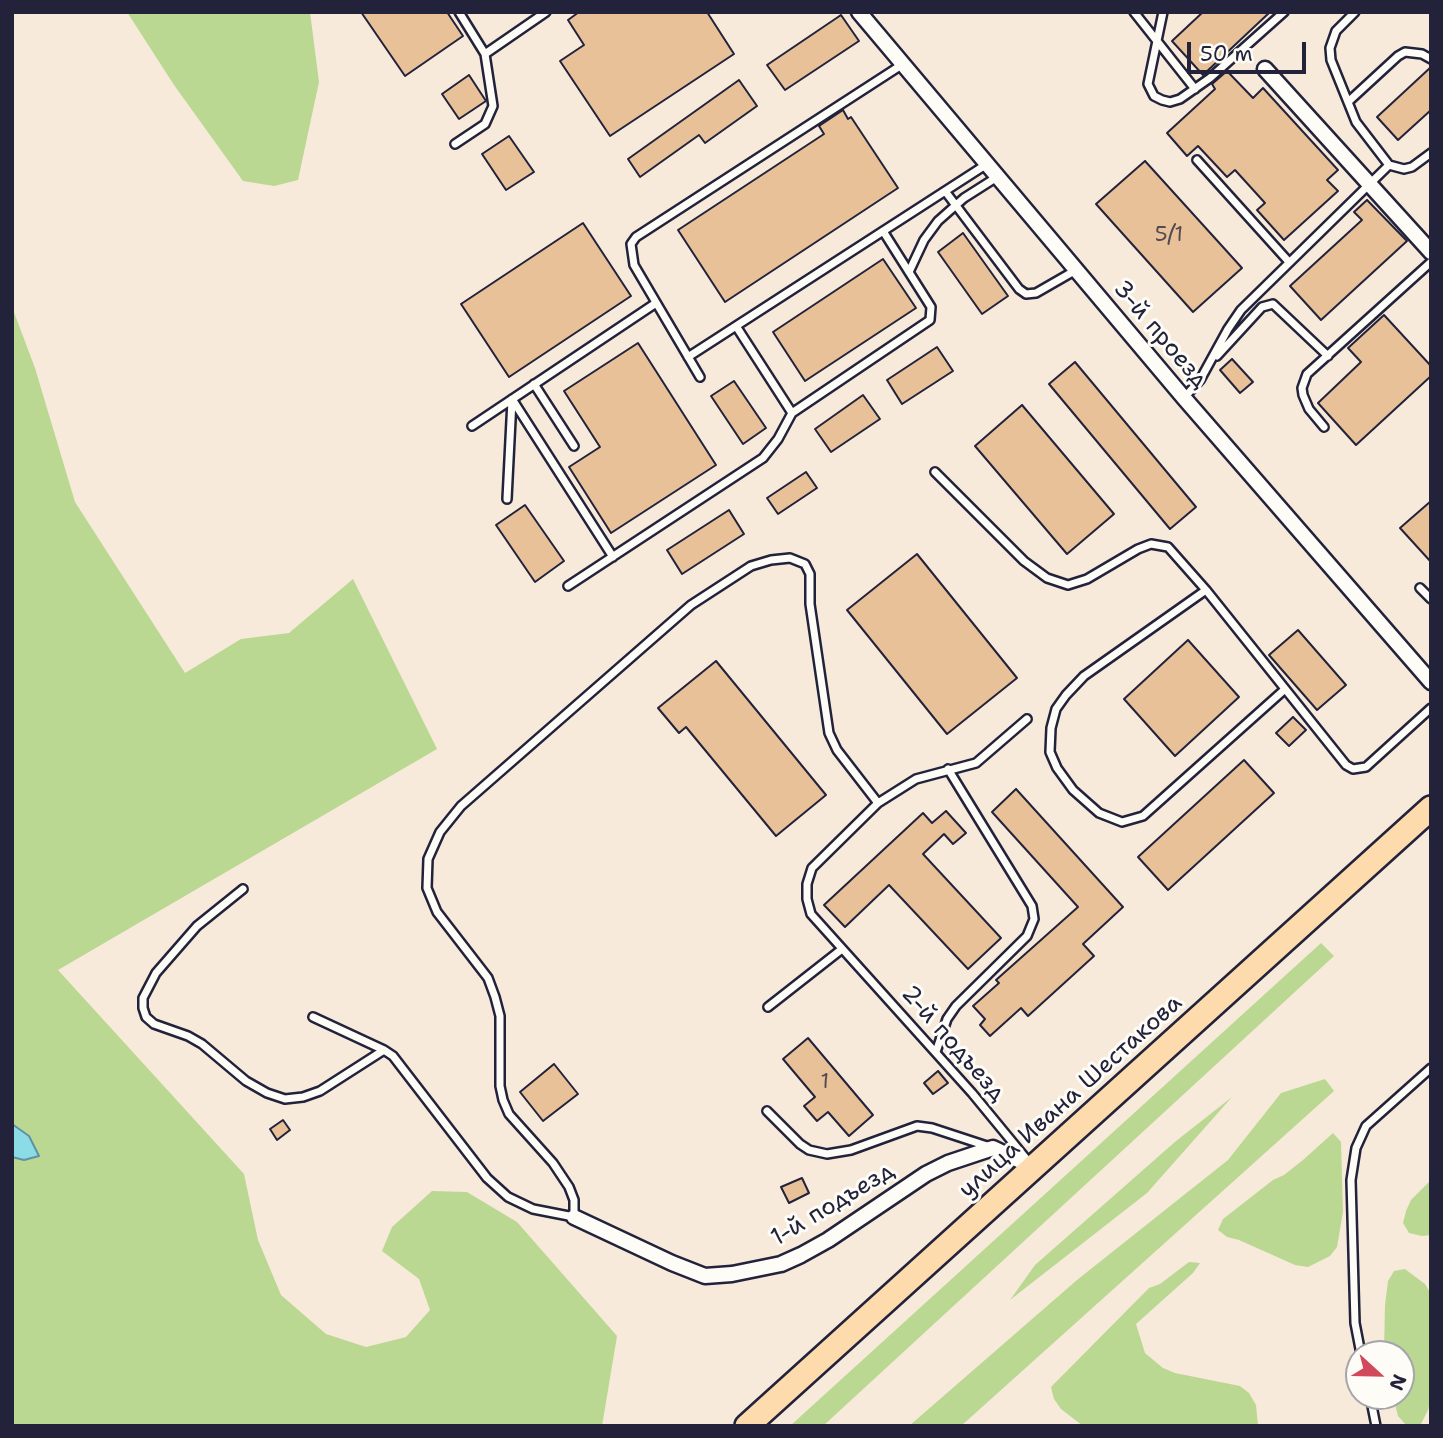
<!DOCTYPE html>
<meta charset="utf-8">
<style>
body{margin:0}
#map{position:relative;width:1443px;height:1438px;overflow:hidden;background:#f7eada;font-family:"Shantell Sans",sans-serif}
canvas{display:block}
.frame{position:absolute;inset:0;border:14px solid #22223b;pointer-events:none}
.north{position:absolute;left:1345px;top:1340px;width:70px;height:70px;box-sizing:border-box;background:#fdfcf7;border:2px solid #a5a5ac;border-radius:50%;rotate:112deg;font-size:19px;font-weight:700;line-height:28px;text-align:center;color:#22223b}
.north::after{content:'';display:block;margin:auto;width:24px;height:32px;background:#d1495b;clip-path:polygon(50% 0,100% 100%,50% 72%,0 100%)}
.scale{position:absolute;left:1187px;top:42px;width:119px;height:32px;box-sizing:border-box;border:4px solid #22223b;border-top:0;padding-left:9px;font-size:21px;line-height:24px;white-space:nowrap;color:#22223b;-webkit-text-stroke:5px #fdfcf7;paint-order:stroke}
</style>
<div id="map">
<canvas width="1443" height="1438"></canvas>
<div class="frame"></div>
<div class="north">N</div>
<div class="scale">50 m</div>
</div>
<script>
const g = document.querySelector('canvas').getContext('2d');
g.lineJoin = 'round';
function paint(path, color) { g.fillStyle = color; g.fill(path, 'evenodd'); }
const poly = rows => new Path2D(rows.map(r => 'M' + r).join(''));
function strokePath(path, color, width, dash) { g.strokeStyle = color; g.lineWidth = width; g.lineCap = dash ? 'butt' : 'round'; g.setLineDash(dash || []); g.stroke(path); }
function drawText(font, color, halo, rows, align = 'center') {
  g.font = font + ' "Shantell Sans",sans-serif'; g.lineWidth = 6; g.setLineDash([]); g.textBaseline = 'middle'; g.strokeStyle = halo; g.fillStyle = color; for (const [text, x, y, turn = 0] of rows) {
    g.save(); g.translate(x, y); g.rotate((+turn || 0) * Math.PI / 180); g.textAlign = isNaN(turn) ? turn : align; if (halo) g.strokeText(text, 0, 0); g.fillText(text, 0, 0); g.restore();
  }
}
paint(poly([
 [127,12,310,12,319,82,298,180,274,186,243,181,174,85],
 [12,307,35,368,75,502,185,673,241,639,289,633,353,579,437,749,58,970,244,1174,258,1240,281,1295,326,1334,366,1347,406,1337,430,1310,419,1279,382,1251,392,1227,432,1191,467,1192,517,1222,617,1336,602,1426,12,1426,12,1157,24,1160,29,1136,12,1124],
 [1321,943,1334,956,823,1426,790,1426],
 [1325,1079,1334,1091,961,1426,909,1426,1077,1280,1228,1160,1281,1093],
 [1232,1097,1147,1193,1010,1300,1035,1265,1176,1141],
 [1333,1133,1341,1142,1343,1212,1337,1247,1330,1256,1308,1267,1295,1265,1239,1240,1227,1237,1218,1230,1223,1219,1273,1180,1284,1175,1303,1160],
 [1431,1180,1431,1235,1422,1236,1409,1233,1403,1223,1406,1211,1411,1200],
 [1189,1262,1200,1263,1193,1273,1136,1324,1145,1353,1163,1368,1175,1373,1240,1386,1249,1393,1256,1405,1258,1426,1083,1426,1061,1409,1054,1399,1051,1387,1149,1288,1160,1284],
 [1405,1269,1425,1284,1431,1294,1431,1398,1428,1410,1420,1426,1406,1425,1398,1416,1393,1396,1401,1396,1401,1354,1384,1354,1385,1305,1388,1281,1394,1271]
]), '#bad891');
const water = poly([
 [12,1124,29,1136,39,1156,24,1160,12,1157,12,1124]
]);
paint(water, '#8bdce6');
strokePath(water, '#6192a2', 2);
const building = poly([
 [361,12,447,12,463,36,405,76,361,12],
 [579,12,707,12,734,54,610,136,560,61,584,45,568,20,579,12],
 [1203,12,1270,12,1203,75,1172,41,1203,12],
 [841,15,859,41,785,90,767,65,841,15],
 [1431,67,1431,110,1398,140,1377,117,1431,67],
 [1227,71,1253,98,1263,88,1338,170,1327,180,1338,191,1284,240,1257,210,1265,203,1235,170,1227,177,1198,146,1187,156,1167,133,1215,89,1212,84,1227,71],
 [469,75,486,101,459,119,442,94,469,75],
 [739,80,757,106,705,143,699,135,640,177,628,159,739,80],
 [843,110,848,119,851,117,898,188,725,302,678,230,824,134,819,126,843,110],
 [509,136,534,172,506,190,482,154,509,136],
 [1145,161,1242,268,1193,312,1096,204,1145,161],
 [1367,200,1407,241,1321,320,1290,286,1362,220,1354,212,1367,200],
 [583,223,631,296,509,377,461,304,583,223],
 [963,233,1008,296,982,314,938,252,963,233],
 [883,259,916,308,805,381,773,332,883,259],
 [1384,315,1431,366,1431,376,1356,445,1318,403,1361,362,1348,348,1384,315],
 [638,343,716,465,611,533,569,467,600,447,564,391,638,343],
 [937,347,953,371,902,404,887,380,937,347],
 [1232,359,1253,382,1240,393,1220,370,1232,359],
 [1075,362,1196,507,1170,529,1049,384,1075,362],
 [734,381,766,428,743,444,711,396,734,381],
 [863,395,880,419,831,452,815,429,863,395],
 [1022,405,1114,514,1067,554,975,446,1022,405],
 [806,472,817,488,778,514,767,498,806,472],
 [1431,501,1431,562,1400,528,1431,501],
 [525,505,564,561,535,582,496,525,525,505],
 [729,510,744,534,682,574,667,550,729,510],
 [917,554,1017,678,947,734,847,610,917,554],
 [1298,630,1346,685,1317,710,1269,655,1298,630],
 [1188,640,1239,697,1175,756,1124,699,1188,640],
 [716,661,826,795,776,836,686,727,679,733,658,708,716,661],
 [1293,717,1306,730,1289,746,1276,733,1293,717],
 [1244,760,1274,793,1168,890,1138,857,1244,760],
 [1016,789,1123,907,1083,944,1094,956,1028,1016,1021,1008,990,1036,980,1025,985,1019,973,1006,999,983,996,980,1078,907,992,812,1016,789],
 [946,811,966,833,953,844,944,834,923,854,1001,938,968,969,889,885,845,927,824,905,923,813,932,823,946,811],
 [808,1038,873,1115,849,1136,828,1112,817,1121,804,1106,815,1097,783,1059,808,1038],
 [554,1064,578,1094,543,1121,520,1092,554,1064],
 [938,1071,948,1083,933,1094,924,1083,938,1071],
 [283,1120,290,1130,277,1140,270,1129,283,1120],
 [802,1178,809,1193,789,1203,781,1187,802,1178]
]);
paint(building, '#e8c198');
strokePath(building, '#22223b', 2);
const lane = poly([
 [1134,12,1195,89],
 [1163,12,1148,84,1154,96,1162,100,1170,102,1180,99,1210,78,1284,12],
 [1355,12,1336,31,1330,48,1331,60,1356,122,1389,165,1404,169,1412,167,1431,153],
 [485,54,546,12],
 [1348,102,1398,56,1405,52,1422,54,1431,59],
 [455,144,485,124,493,106,485,54,459,12],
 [1197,160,1289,262],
 [945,191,1019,289,1026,294,1036,293,1076,270],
 [909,272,924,240,938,221,964,198,997,177],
 [736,326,792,413],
 [1217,356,1262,307,1273,304,1328,356],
 [688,357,987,164],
 [700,377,634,265,631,244,636,237,903,64],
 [534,384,574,446],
 [1184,398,1200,380,1228,329,1241,310,1389,165],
 [512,399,613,557],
 [472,426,656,303],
 [1324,427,1309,409,1303,395,1302,388,1307,374,1431,262],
 [935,472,1024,561,1047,578,1068,585,1087,579,1138,549,1151,544,1168,547,1206,590,1346,765,1353,769,1366,767,1431,708],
 [507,499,512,400],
 [568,586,763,458,778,439,792,413,930,320,931,307,883,231],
 [1420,588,1431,599],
 [1206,590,1084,676,1066,695,1056,709,1051,728,1050,752,1057,768,1073,790,1099,813,1122,822,1143,816,1284,690],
 [1027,719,976,763,916,779,878,803,812,868,807,884,807,899,811,914,972,1093,1028,1161],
 [243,889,197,926,156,973,143,998,143,1008,146,1017,154,1024,188,1036,202,1044,246,1081,267,1093,285,1099,303,1097,320,1091,384,1050],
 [768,1007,842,949],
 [313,1017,384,1050,393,1056,487,1178,508,1197,533,1209,574,1217,574,1200,569,1187,553,1163,509,1114,503,1100,500,1086,500,1016,495,997,488,978,437,912,427,888,428,859,440,832,461,806,691,605,751,566,771,560,790,558,805,564,810,574,810,604,829,733,837,750,878,803],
 [936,1052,947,1019,956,1006,1027,936,1034,919,1032,906,948,769],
 [767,1111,800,1144,809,1150,827,1154,851,1150,917,1126,932,1128,990,1147],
 [1361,1354,1355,1323,1351,1180,1356,1148,1366,1126,1431,1068],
 [1370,1396,1376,1426]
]);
const street = poly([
 [859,12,1184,398,1431,682],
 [1265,69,1431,252],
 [574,1217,672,1263,705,1276,732,1274,781,1264,801,1255,828,1240,926,1174,948,1163,993,1148,1033,1167]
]);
const primary = poly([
 [747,1426,1431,808]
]);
strokePath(lane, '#22223b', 12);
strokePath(street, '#22223b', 19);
strokePath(primary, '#22223b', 28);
strokePath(lane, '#fdfcf7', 7);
strokePath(street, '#fdfcf7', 14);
strokePath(primary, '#fedbac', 23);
drawText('21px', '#544a52', null, [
 ["5/1",1169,236],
 ["1",825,1083]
]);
drawText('24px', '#22223b', '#fdfcf7', [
 ["3-й проезд",1160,335,50],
 ["2-й подъезд",953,1044,49],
 ["улица Ивана Шестакова",1071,1097,-42],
 ["1-й подъезд",833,1205,-31]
]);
</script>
